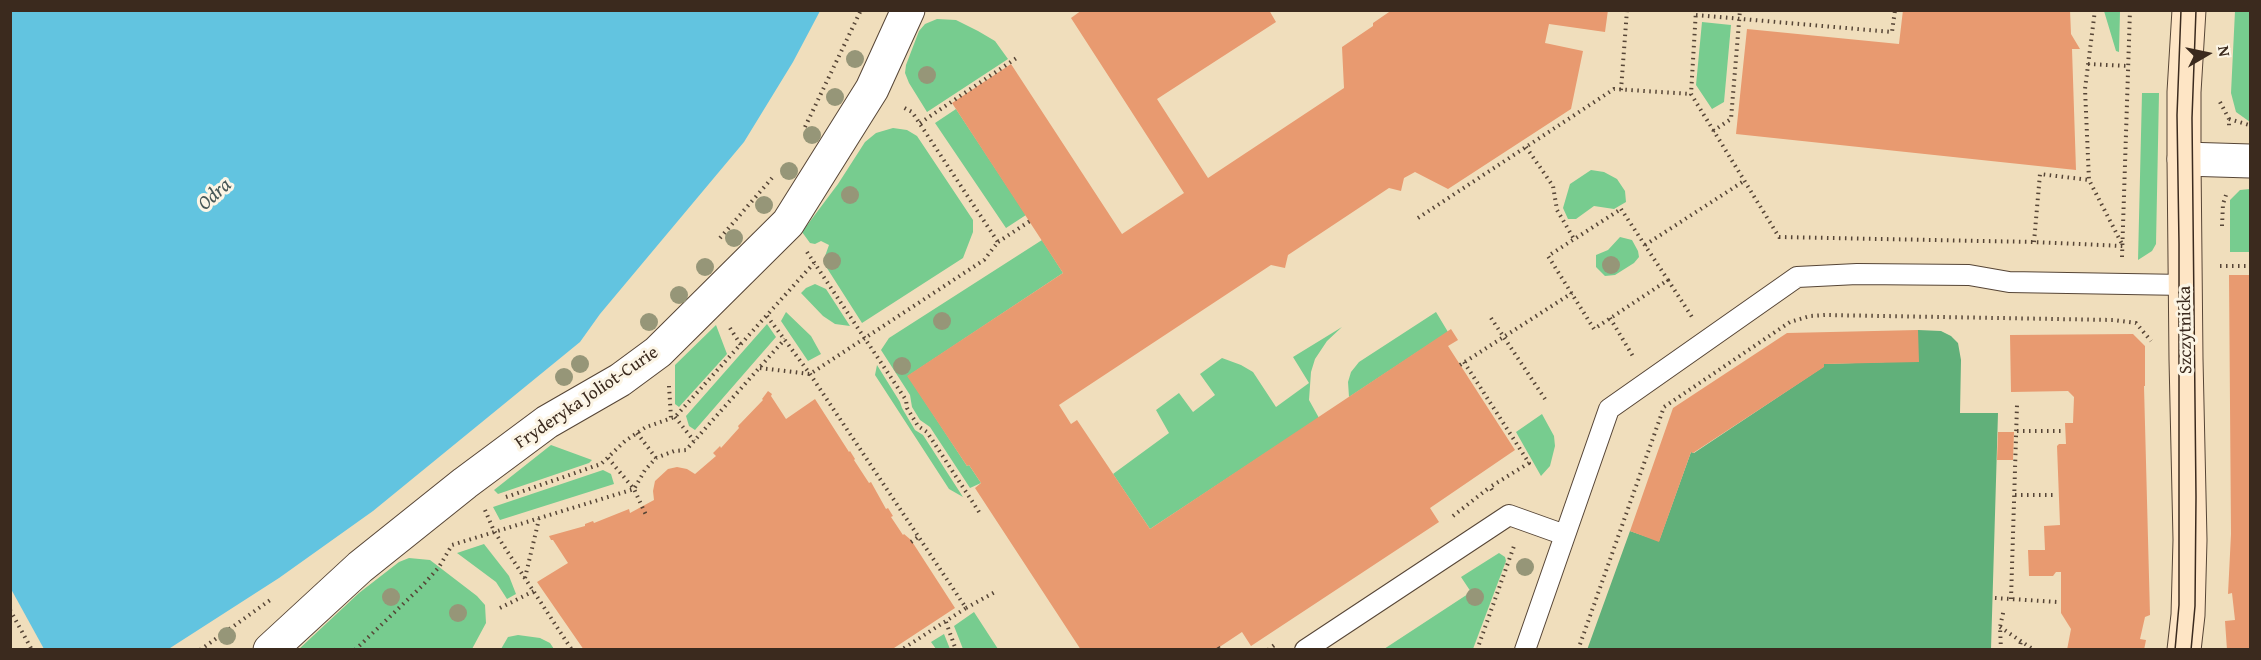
<!DOCTYPE html>
<style>
body{margin:0}
#map{position:relative;width:2261px;height:660px;overflow:hidden;background:#f0debc;font-family:"Gentium Book Plus",serif}
canvas{display:block}
.frame{position:absolute;inset:0;border:12px solid #3b2a1e;pointer-events:none}
.north{position:absolute;left:2177px;top:24px;width:60px;height:60px;-webkit-text-stroke:4px #fcf5e5;paint-order:stroke;rotate:81deg;font-size:16px;font-weight:700;line-height:24px;text-align:center;color:#3b2a1e}
.north::after{content:'';display:block;margin:auto;width:21px;height:27px;background:#3b2a1e;clip-path:polygon(50% 0,100% 100%,50% 72%,0 100%)}
</style>
<div id="map">
<canvas width="2261" height="660"></canvas>
<div class="frame"></div>
<div class="north">N</div>
</div>
<script>
const g = document.querySelector('canvas').getContext('2d');
g.lineJoin = 'round';
function paint(path, color) { g.fillStyle = color; g.fill(path, 'evenodd'); }
const poly = rows => new Path2D(rows.map(r => 'M' + r).join(''));
function strokePath(path, color, width, dash) { g.strokeStyle = color; g.lineWidth = width; g.lineCap = dash ? 'butt' : 'round'; g.setLineDash(dash || []); g.stroke(path); }
function drawText(font, color, halo, rows, align = 'center') {
  g.font = font + ' "Gentium Book Plus",serif'; g.lineWidth = 6; g.setLineDash([]); g.textBaseline = 'middle'; g.strokeStyle = halo; g.fillStyle = color; for (const [text, x, y, turn = 0] of rows) {
    g.save(); g.translate(x, y); g.rotate((+turn || 0) * Math.PI / 180); g.textAlign = isNaN(turn) ? turn : align; if (halo) g.strokeText(text, 0, 0); g.fillText(text, 0, 0); g.restore();
  }
}
paint(poly([
 [2104,11,2120,11,2119,52,2116,51],
 [2235,11,2250,11,2250,122,2236,112,2231,93],
 [937,19,956,20,978,31,995,41,1008,59,927,112,909,83,905,73,906,65,919,31,925,24],
 [1702,22,1731,25,1724,102,1712,109,1696,85],
 [2142,93,2159,93,2156,244,2152,251,2138,260],
 [956,109,1026,215,1006,228,935,123],
 [893,128,907,130,917,136,973,220,973,232,963,258,862,323,825,265,824,259,829,245,821,241,815,244,810,243,802,232,838,184,865,142,876,133],
 [1591,170,1604,172,1617,179,1625,191,1626,202,1614,209,1594,206,1576,219,1568,219,1563,208,1570,184],
 [2250,189,2250,252,2230,252,2230,200,2240,190],
 [1620,237,1632,240,1638,251,1639,257,1634,263,1615,275,1605,276,1596,267,1596,255,1608,250],
 [1042,240,1063,273,908,376,967,466,969,465,981,483,970,488,930,427,920,420,912,407,910,395,881,350,889,338],
 [815,284,826,289,850,326,835,324,823,316,801,293,806,288],
 [786,312,811,336,821,354,808,361,781,321],
 [1436,312,1448,332,1349,397,1348,382,1351,372,1359,362],
 [767,324,776,337,695,430,689,426,686,416],
 [716,325,727,354,679,407,675,404,675,365],
 [1342,327,1327,341,1315,359,1311,372,1309,400,1319,418,1150,529,1113,474,1169,433,1156,410,1179,393,1193,412,1215,395,1200,374,1222,358,1241,365,1253,372,1276,407,1309,383,1293,357],
 [877,365,900,402,902,408,915,430,923,435,963,497,949,489,875,375],
 [1542,414,1554,436,1555,446,1550,466,1541,476,1516,432],
 [551,445,592,460,589,463,498,494,494,490],
 [603,470,611,474,614,484,500,520,493,507],
 [484,544,509,576,516,594,507,599,496,582,457,553],
 [1499,553,1505,557,1506,561,1473,649,1384,649,1471,592,1461,577],
 [409,558,430,560,477,596,485,605,486,623,472,649,299,649,359,593,399,562],
 [974,612,998,649,963,649,954,626],
 [944,634,950,649,936,649,931,642],
 [518,635,540,638,550,643,554,649,501,649,508,637]
]), '#77cc8f');
paint(poly([
 [1918,330,1941,331,1951,336,1958,343,1961,360,1960,413,1998,413,1991,649,1587,650,1630,531,1659,541,1691,452,1694,453,1823,367,1824,364,1918,361]
]), '#61b07a');
paint(poly([
 [10,11,820,11,793,62,744,142,600,314,580,342,373,511,279,578,167,650,11,649]
]), '#62c4e0');
paint(poly([
 [10,589,11,589,44,649,11,649]
]), '#f0debc');
paint(poly([
 [1082,10,1269,10,1276,22,1157,99,1208,178,1344,88,1342,47,1373,26,1373,23,1392,10,1608,10,1605,32,1549,24,1545,43,1583,51,1571,109,1448,189,1415,172,1404,178,1401,191,1389,188,1288,255,1285,268,1271,265,1059,405,1071,424,1077,420,1150,529,1451,329,1458,340,1448,346,1515,450,1430,508,1439,522,1251,646,1242,632,1215,650,1081,650,975,488,981,483,969,465,967,466,907,376,1063,273,952,103,1011,64,1122,234,1184,193,1071,18],
 [1903,10,2070,10,2071,34,2080,49,2072,49,2076,170,1736,134,1747,29,1899,44],
 [2229,275,2250,275,2250,650,2227,650,2225,621,2235,620,2232,593,2228,594,2231,534],
 [1918,330,1919,362,1824,364,1824,367,1693,453,1691,452,1659,542,1630,531,1673,408,1787,333],
 [2133,334,2145,346,2145,386,2144,386,2150,615,2145,617,2140,639,2146,640,2144,650,2067,650,2071,629,2061,613,2061,572,2056,572,2053,576,2029,576,2028,550,2045,550,2044,526,2060,525,2057,446,2059,444,2066,444,2065,423,2073,423,2074,397,2068,391,2011,392,2010,335],
 [768,391,772,394,771,396,786,419,815,399,849,452,850,451,855,459,854,460,869,483,871,482,886,509,888,508,893,516,891,517,903,535,904,534,911,540,955,608,891,650,584,650,537,582,568,563,553,540,551,540,549,536,585,526,585,524,593,521,594,523,629,509,630,513,654,500,653,491,655,481,668,469,677,467,687,469,695,474,716,456,713,453,720,446,721,448,739,428,738,426,763,400,762,399],
 [1998,432,2014,432,2013,460,1997,460]
]), '#e89a70');
const lane = poly([
 [1305,650,1509,515,1565,535],
 [1525,650,1609,409,1797,277,1857,274,1969,275,2009,282,2185,285]
]);
const street = poly([
 [2184,159,2250,161],
 [270,650,360,567,465,483,547,422,620,380,658,352,788,223,872,89,908,10]
]);
const secondary = poly([
 [2184,650,2188,615,2190,540,2186,359,2184,159,2184,92,2189,10]
]);
strokePath(lane, '#564536', 22);
strokePath(street, '#564536', 35);
strokePath(secondary, '#564536', 35);
strokePath(poly([
 [1696,10,1691,94,1779,237,2034,242,2123,246,2089,180,2085,89,2095,10],
 [1696,15,1892,32,1895,10],
 [2088,64,2128,66],
 [1621,90,1627,10],
 [2220,102,2229,119,2229,128],
 [2229,119,2249,125],
 [920,123,1018,57],
 [805,127,861,10],
 [1713,131,1731,119,1740,10],
 [1526,147,1553,186,1557,210,1574,239],
 [1621,209,1668,280,1594,329,1548,256,1621,209],
 [1418,218,1614,89,1691,94],
 [2222,226,2223,204,2226,195],
 [720,238,772,178],
 [998,242,1030,221],
 [2034,242,2040,174,2089,180],
 [1645,245,1744,181],
 [807,252,906,400,907,408,918,426,927,432,981,515],
 [2122,257,2130,10],
 [2220,266,2250,266],
 [1668,280,1692,317],
 [767,316,810,374,966,608,901,650],
 [1491,318,1545,399],
 [1610,318,1634,358],
 [730,328,741,345],
 [1464,362,1529,463,1490,487,1494,493],
 [1460,365,1572,293],
 [760,368,810,374,984,260,998,242,912,112,901,106],
 [669,386,671,418],
 [675,417,694,441],
 [2017,431,2063,431],
 [637,433,656,458],
 [608,458,634,489,646,515],
 [2015,495,2055,495],
 [506,497,601,464,625,441,646,427,675,417,814,263],
 [485,510,494,531,572,650],
 [1453,516,1490,487],
 [911,542,918,537],
 [525,578,539,519],
 [1995,598,2058,602],
 [2011,599,2017,405],
 [500,608,534,591],
 [966,608,995,592],
 [10,610,32,650],
 [946,622,956,650],
 [2000,627,2034,650],
 [1218,647,1220,650],
 [200,650,273,598],
 [355,650,423,585,439,567,452,545,634,489,645,470,656,458,674,451,686,450,785,339],
 [1268,650,1277,643],
 [1477,650,1514,546],
 [1578,650,1664,407,1790,322,1810,316,1825,315,2113,320,2136,323,2151,341],
 [2001,650,2000,627,2004,609],
 [2019,650,2021,641]
]), '#564536', 4, [1.5, 4.5]);
strokePath(lane, '#fff', 20);
strokePath(street, '#fff', 33);
strokePath(secondary, '#fee5c5', 33);
strokePath(poly([
 [2175,650,2179,605,2179,244,2177,115,2181,10],
 [2191,650,2195,606,2196,497,2192,118,2196,10]
]), '#3b2a1e', 1.5);
g.fillStyle = '#969678';
for (const [x, y] of [
 [855,59],
 [927,75],
 [835,97],
 [812,135],
 [789,171],
 [850,195],
 [764,205],
 [734,238],
 [832,261],
 [1611,265],
 [705,267],
 [679,295],
 [942,321],
 [649,322],
 [580,364],
 [902,366],
 [564,377],
 [1525,567],
 [391,597],
 [1475,597],
 [458,613],
 [227,636]
]) { g.beginPath(); g.arc(x, y, 9, 0, 2 * Math.PI); g.fill(); }
drawText('18px', '#3b2a1e', '#fcf5e5', [
 ["Szczytnicka",2186,330,-91],
 ["Fryderyka Joliot-Curie",587,398,-34]
]);
drawText('italic 20px', '#475858', '#fcf5e5', [
 ["Odra",215,195,-42]
]);
</script>
